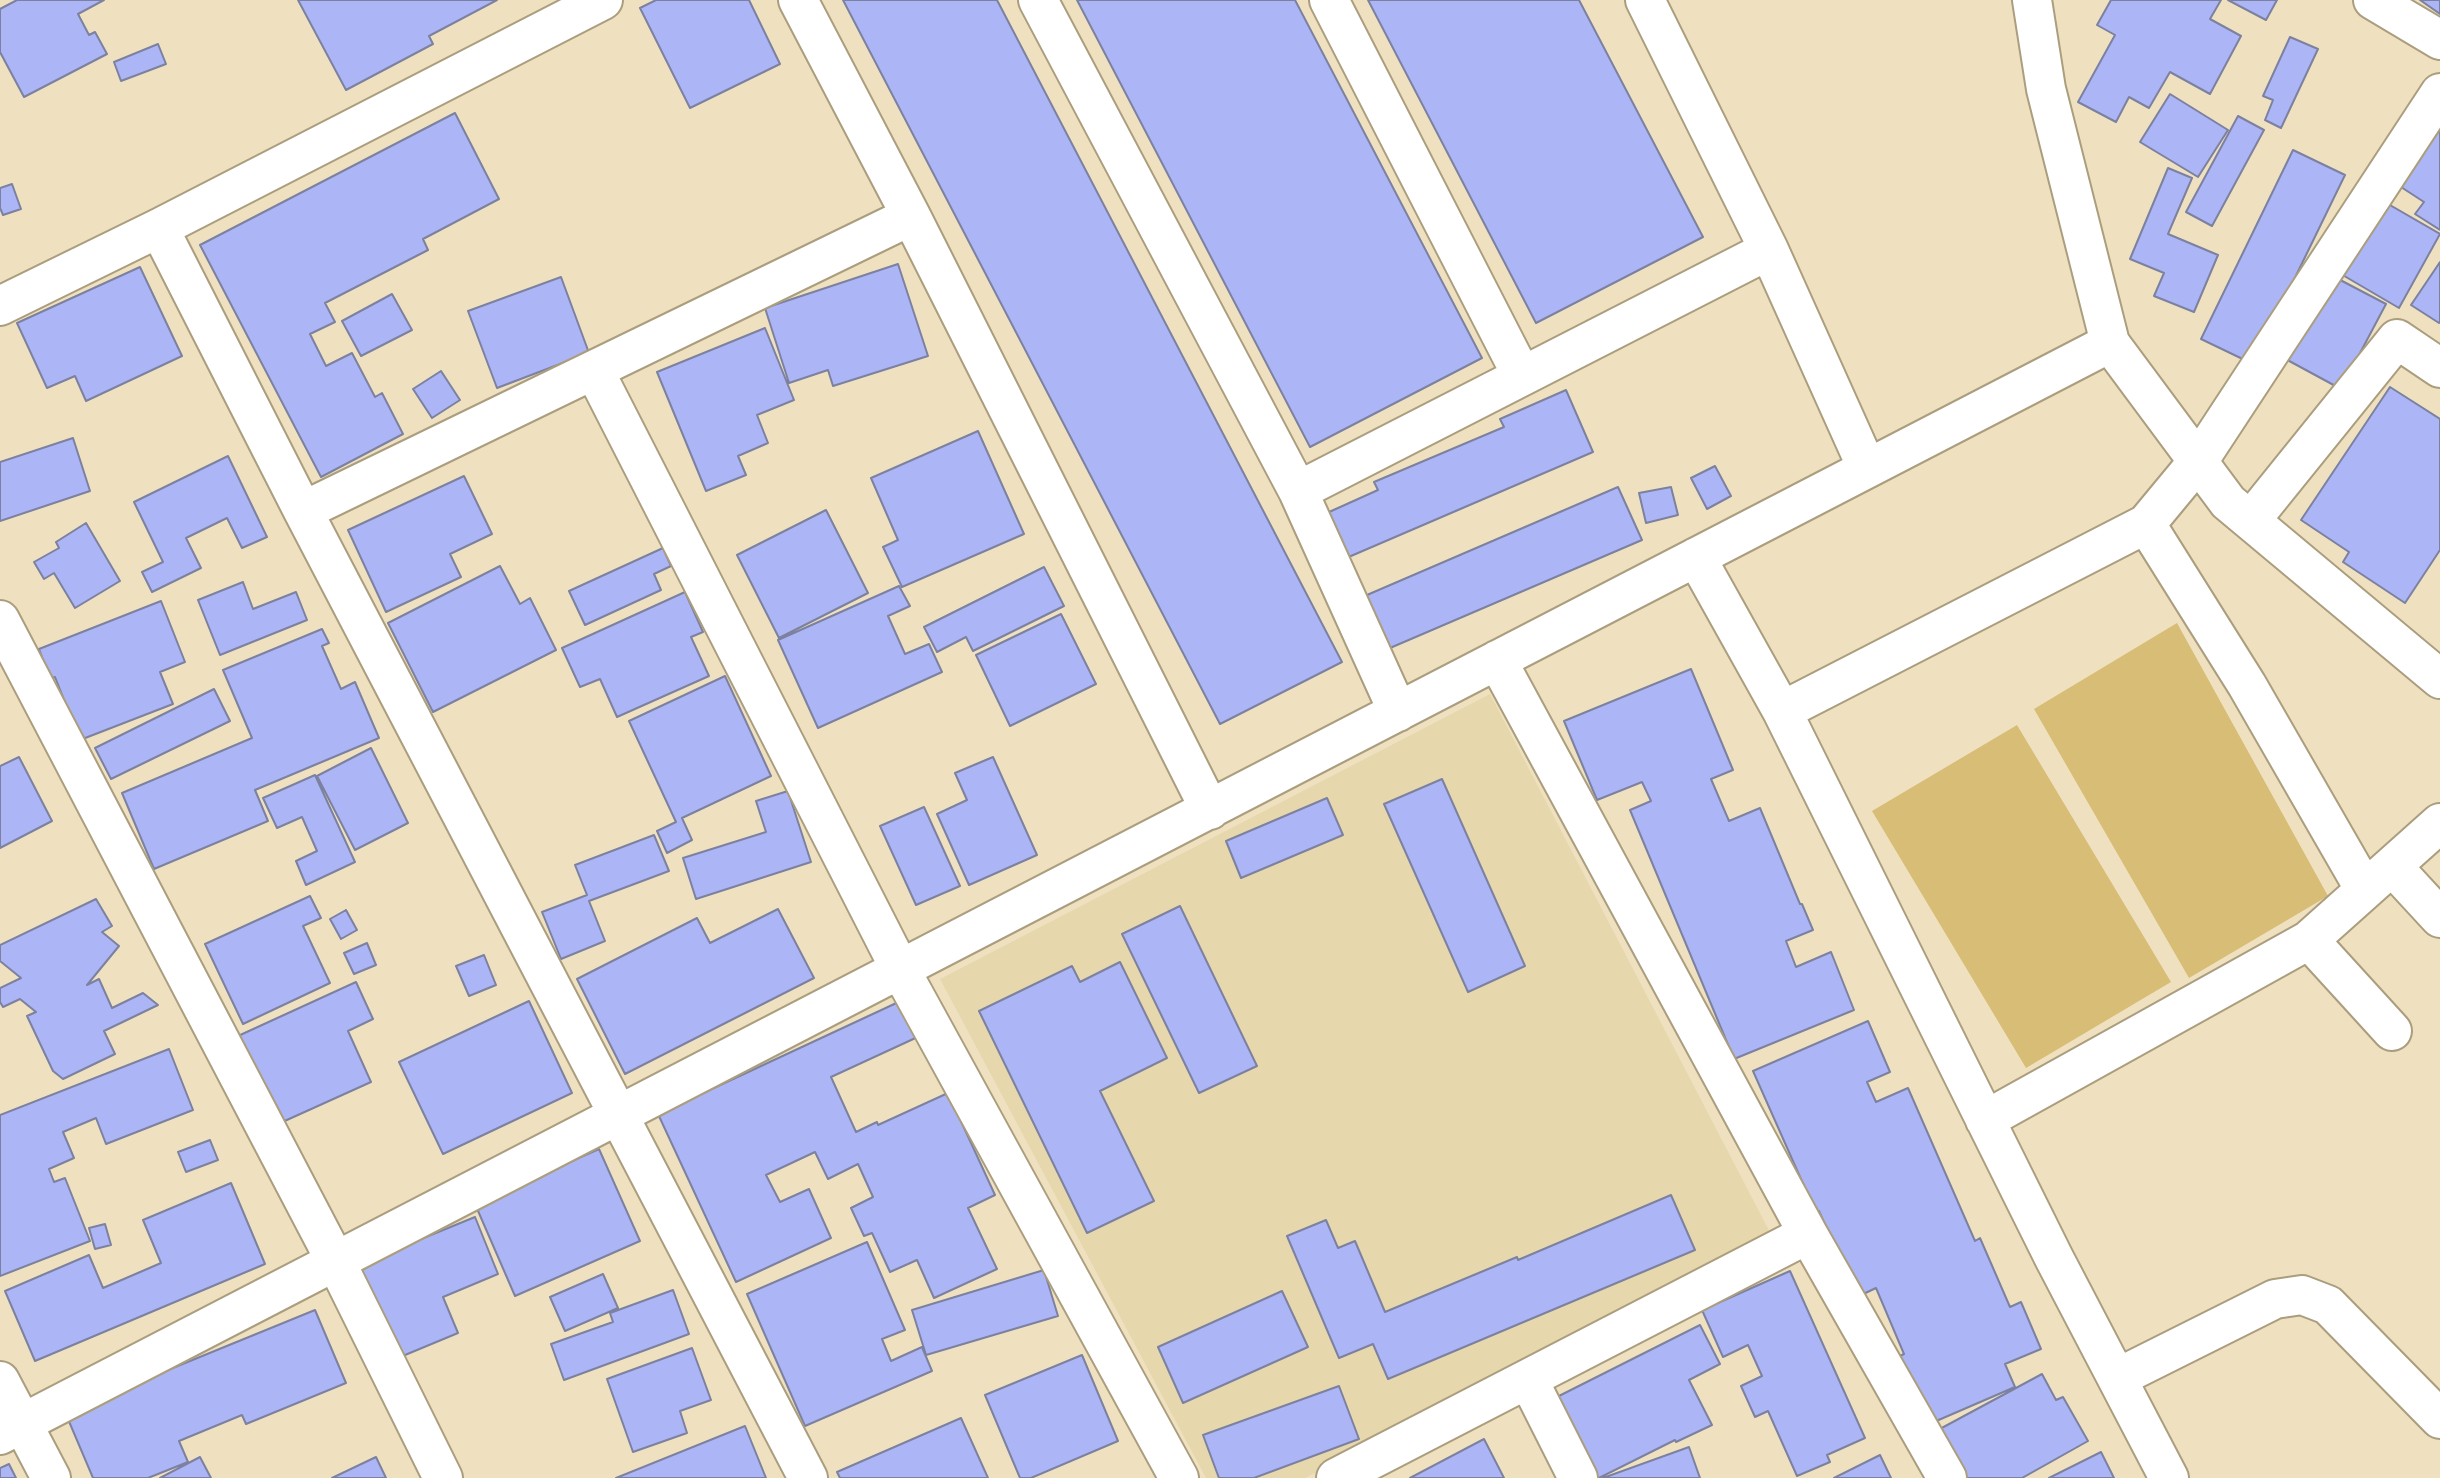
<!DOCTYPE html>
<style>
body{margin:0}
canvas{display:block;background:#efe1bf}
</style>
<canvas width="2440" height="1478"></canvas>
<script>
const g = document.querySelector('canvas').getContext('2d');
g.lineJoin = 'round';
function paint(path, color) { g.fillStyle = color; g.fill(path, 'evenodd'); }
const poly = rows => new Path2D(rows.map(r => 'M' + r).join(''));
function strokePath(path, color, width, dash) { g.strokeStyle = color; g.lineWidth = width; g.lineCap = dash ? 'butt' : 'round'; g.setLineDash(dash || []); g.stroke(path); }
paint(poly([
 [1490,694,1774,1240,1305,1478,1206,1478,940,979]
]), '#e7d7ad');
paint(poly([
 [2177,623,2328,896,2189,978,2034,709],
 [2017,725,2171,982,2026,1068,1872,811]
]), '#d8bd76');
const building = poly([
 [17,0,104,0,78,14,89,35,95,32,107,54,24,97,0,52,0,9,17,0],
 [298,0,497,0,429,36,433,44,346,90,298,0],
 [656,0,749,0,780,64,690,108,640,8,656,0],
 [843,0,997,0,1342,662,1220,724,843,0],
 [1077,0,1295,0,1482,358,1310,447,1077,0],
 [1368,0,1579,0,1703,237,1536,323,1368,0],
 [2111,0,2221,0,2210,19,2241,36,2210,94,2170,72,2149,108,2129,97,2116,122,2078,102,2115,35,2097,25,2111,0],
 [2228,0,2277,0,2266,20,2228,0],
 [2420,0,2440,0,2440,14,2420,0],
 [2290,37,2318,49,2281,128,2265,120,2273,100,2263,96,2290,37],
 [158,44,166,64,121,81,114,62,158,44],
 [2170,94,2228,130,2198,177,2140,142,2170,94],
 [455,113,499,199,423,239,428,250,325,303,335,322,310,334,326,366,352,353,375,397,382,393,403,434,321,477,200,245,455,113],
 [2238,116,2264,130,2212,226,2186,212,2238,116],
 [2440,128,2440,230,2415,214,2424,202,2401,187,2440,128],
 [2293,150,2345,175,2253,364,2201,339,2293,150],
 [2168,168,2192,178,2168,234,2218,255,2194,312,2154,296,2164,273,2130,259,2168,168],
 [12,184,21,209,3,215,0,208,0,188,12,184],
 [2376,197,2440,234,2399,308,2334,270,2376,197],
 [2440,262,2440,321,2439,323,2411,305,2440,262],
 [898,264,928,356,833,386,828,370,789,383,765,308,898,264],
 [140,267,182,356,86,401,75,376,47,388,17,323,140,267],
 [2325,272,2386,304,2341,389,2280,356,2325,272],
 [561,277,589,353,497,388,468,311,561,277],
 [392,294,412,330,361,356,342,321,392,294],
 [765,328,794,400,757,415,768,443,738,456,746,475,706,491,657,372,765,328],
 [441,371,460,400,432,418,413,389,441,371],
 [2390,387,2440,419,2440,550,2405,603,2343,562,2349,552,2301,520,2390,387],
 [1566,390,1593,452,1337,562,1318,517,1378,490,1374,482,1504,427,1500,419,1566,390],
 [978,431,1024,534,902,587,883,547,898,540,871,478,978,431],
 [73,438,90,491,0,521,0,462,73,438],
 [228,456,267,537,242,548,227,518,186,538,201,568,152,592,142,572,163,562,134,502,228,456],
 [1715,466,1731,496,1707,509,1691,478,1715,466],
 [464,476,492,534,450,554,461,577,386,612,348,530,464,476],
 [1618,487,1642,540,1383,651,1360,598,1618,487],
 [1671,487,1678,515,1646,523,1639,493,1671,487],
 [826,510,868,593,779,638,737,555,826,510],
 [86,523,120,581,75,608,54,573,44,579,34,562,59,548,56,542,86,523],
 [663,548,671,566,654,574,661,590,585,625,569,591,663,548],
 [500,566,520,604,530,598,556,650,433,712,388,623,500,566],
 [1044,567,1064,606,973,651,966,637,937,652,924,627,1044,567],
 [243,582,253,609,296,592,307,620,220,655,198,600,243,582],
 [899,586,910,606,888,616,905,654,929,644,942,672,818,728,778,640,899,586],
 [685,592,703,632,691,637,709,676,617,717,600,679,580,687,562,648,685,592],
 [161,601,185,662,160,672,173,704,80,740,55,677,50,679,39,649,161,601],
 [1061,614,1096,684,1010,726,976,655,1061,614],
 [322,629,329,643,322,646,341,689,355,682,379,738,255,790,268,821,154,869,122,793,252,738,223,670,322,629],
 [1691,669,1733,770,1711,779,1729,821,1760,808,1800,904,1802,904,1813,930,1786,941,1796,967,1831,952,1854,1010,1734,1059,1630,810,1651,801,1642,782,1597,800,1564,721,1691,669],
 [725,676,771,776,682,818,692,840,667,853,657,831,676,822,629,721,725,676],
 [214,689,230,721,111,779,95,748,214,689],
 [371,748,408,823,355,850,317,776,371,748],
 [19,757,52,821,0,848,0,766,19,757],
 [993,757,1037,855,969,885,937,814,967,800,955,773,993,757],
 [315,775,355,862,306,885,296,861,317,851,302,817,277,828,263,798,315,775],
 [1442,779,1525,966,1468,992,1384,804,1442,779],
 [788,791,811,862,696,899,683,858,766,832,756,801,788,791],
 [1327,798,1343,835,1241,878,1226,841,1327,798],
 [924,807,960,886,916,905,880,826,924,807],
 [654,835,669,871,589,901,605,941,561,959,542,912,587,895,575,865,654,835],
 [310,896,321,918,303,926,330,983,243,1024,205,944,310,896],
 [96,899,112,926,102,932,119,946,87,985,99,979,112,1008,143,993,158,1005,104,1031,115,1054,63,1079,53,1071,27,1016,36,1012,20,999,3,1007,0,1002,0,988,21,978,0,961,0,945,96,899],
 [1180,906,1257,1066,1199,1093,1122,934,1180,906],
 [778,909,814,978,625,1074,577,979,697,918,710,943,778,909],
 [346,910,357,930,341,939,330,919,346,910],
 [367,943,376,965,354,974,344,953,367,943],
 [484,955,496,985,469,996,456,966,484,955],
 [1120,962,1167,1058,1100,1091,1154,1201,1087,1233,979,1011,1072,966,1080,982,1120,962],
 [356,982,373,1019,348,1031,371,1082,278,1124,238,1036,356,982],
 [905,999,922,1035,831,1077,856,1132,877,1122,878,1125,948,1093,995,1195,968,1208,997,1269,934,1298,917,1260,890,1272,872,1233,864,1236,851,1208,873,1197,858,1164,828,1179,815,1152,766,1175,780,1202,809,1189,831,1238,736,1282,658,1114,905,999],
 [529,1001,572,1093,443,1154,399,1062,529,1001],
 [1868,1021,1890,1072,1867,1082,1876,1102,1908,1088,1975,1241,1980,1238,2010,1307,2021,1302,2041,1349,2005,1364,2015,1387,1927,1425,1898,1357,1904,1354,1876,1288,1857,1297,1819,1211,1816,1213,1753,1071,1868,1021],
 [169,1049,193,1110,106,1144,96,1118,63,1132,74,1158,49,1169,54,1182,65,1178,90,1241,0,1276,0,1115,169,1049],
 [210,1140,218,1160,186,1172,178,1152,210,1140],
 [599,1149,640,1241,515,1296,475,1204,599,1149],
 [231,1183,265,1264,35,1361,5,1291,89,1255,103,1288,161,1263,143,1220,231,1183],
 [1671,1195,1695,1250,1388,1379,1373,1344,1339,1358,1287,1236,1326,1220,1338,1248,1355,1241,1385,1312,1517,1257,1518,1260,1671,1195],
 [475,1217,498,1274,443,1297,458,1333,393,1360,355,1266,475,1217],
 [105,1224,111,1245,95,1249,89,1228,105,1224],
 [867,1242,905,1330,882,1339,891,1361,922,1347,932,1371,805,1426,747,1294,867,1242],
 [1044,1270,1058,1316,926,1355,912,1310,1044,1270],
 [1790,1271,1865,1438,1827,1455,1830,1462,1797,1476,1768,1411,1755,1417,1741,1386,1762,1376,1748,1345,1723,1357,1702,1310,1790,1271],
 [603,1274,618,1308,565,1331,550,1297,603,1274],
 [673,1290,689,1334,564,1380,551,1344,613,1322,610,1313,673,1290],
 [1282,1291,1308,1347,1183,1403,1158,1347,1282,1291],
 [315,1310,346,1383,246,1424,242,1415,179,1441,188,1462,148,1478,93,1478,65,1412,315,1310],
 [1700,1325,1720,1364,1689,1380,1712,1425,1676,1442,1675,1440,1599,1478,1586,1478,1547,1402,1700,1325],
 [692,1348,711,1400,680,1411,687,1433,633,1452,607,1379,692,1348],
 [1082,1355,1118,1441,1031,1478,1020,1478,985,1395,1082,1355],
 [2042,1374,2056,1400,2063,1397,2088,1441,2022,1478,1964,1478,1938,1430,2042,1374],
 [1339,1386,1359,1439,1254,1478,1219,1478,1203,1435,1339,1386],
 [961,1418,988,1478,840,1478,837,1472,961,1418],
 [745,1426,766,1478,616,1478,745,1426],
 [1484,1439,1504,1478,1410,1478,1484,1439],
 [1689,1447,1700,1478,1603,1478,1689,1447],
 [2101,1452,2114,1478,2049,1478,2101,1452],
 [1880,1455,1891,1478,1834,1478,1880,1455],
 [200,1457,211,1478,160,1478,200,1457],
 [376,1457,386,1478,332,1478,376,1457],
 [9,1464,16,1478,0,1478,0,1468,9,1464]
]);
paint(building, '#acb5f5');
strokePath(building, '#7c81a0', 2);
const minor = poly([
 [798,0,911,216,1210,810],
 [1038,0,1298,491,1398,712],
 [1329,0,1522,376],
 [1645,0,1769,250,1867,468],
 [2373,0,2440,40],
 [159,228,303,511,808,1478],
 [0,306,159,228,603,0],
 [594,370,900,969,1179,1478],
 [1298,491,1769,250],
 [303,511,911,216],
 [2251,520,2397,339,2440,368],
 [2146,524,2247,685,2365,890],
 [1696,557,1782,711,2054,1258,2169,1478],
 [0,620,336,1262,443,1478],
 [1497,660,1808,1234,1947,1478],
 [1782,711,2146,524,2199,460,2440,93],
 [2392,866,2440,918],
 [2392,1031,2309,940,2440,823],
 [1985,1120,2309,940],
 [2117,1378,2275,1299,2302,1295,2328,1305,2440,1419],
 [1528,1379,1578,1478],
 [0,1381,51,1478],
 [0,1435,2110,343],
 [1336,1478,1808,1234]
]);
const tertiary = poly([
 [2032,0,2046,89,2110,343,2228,502,2440,679]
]);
strokePath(minor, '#ab9e7e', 42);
strokePath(tertiary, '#ab9e7e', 42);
strokePath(minor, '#fff', 38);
strokePath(tertiary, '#fff', 38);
</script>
